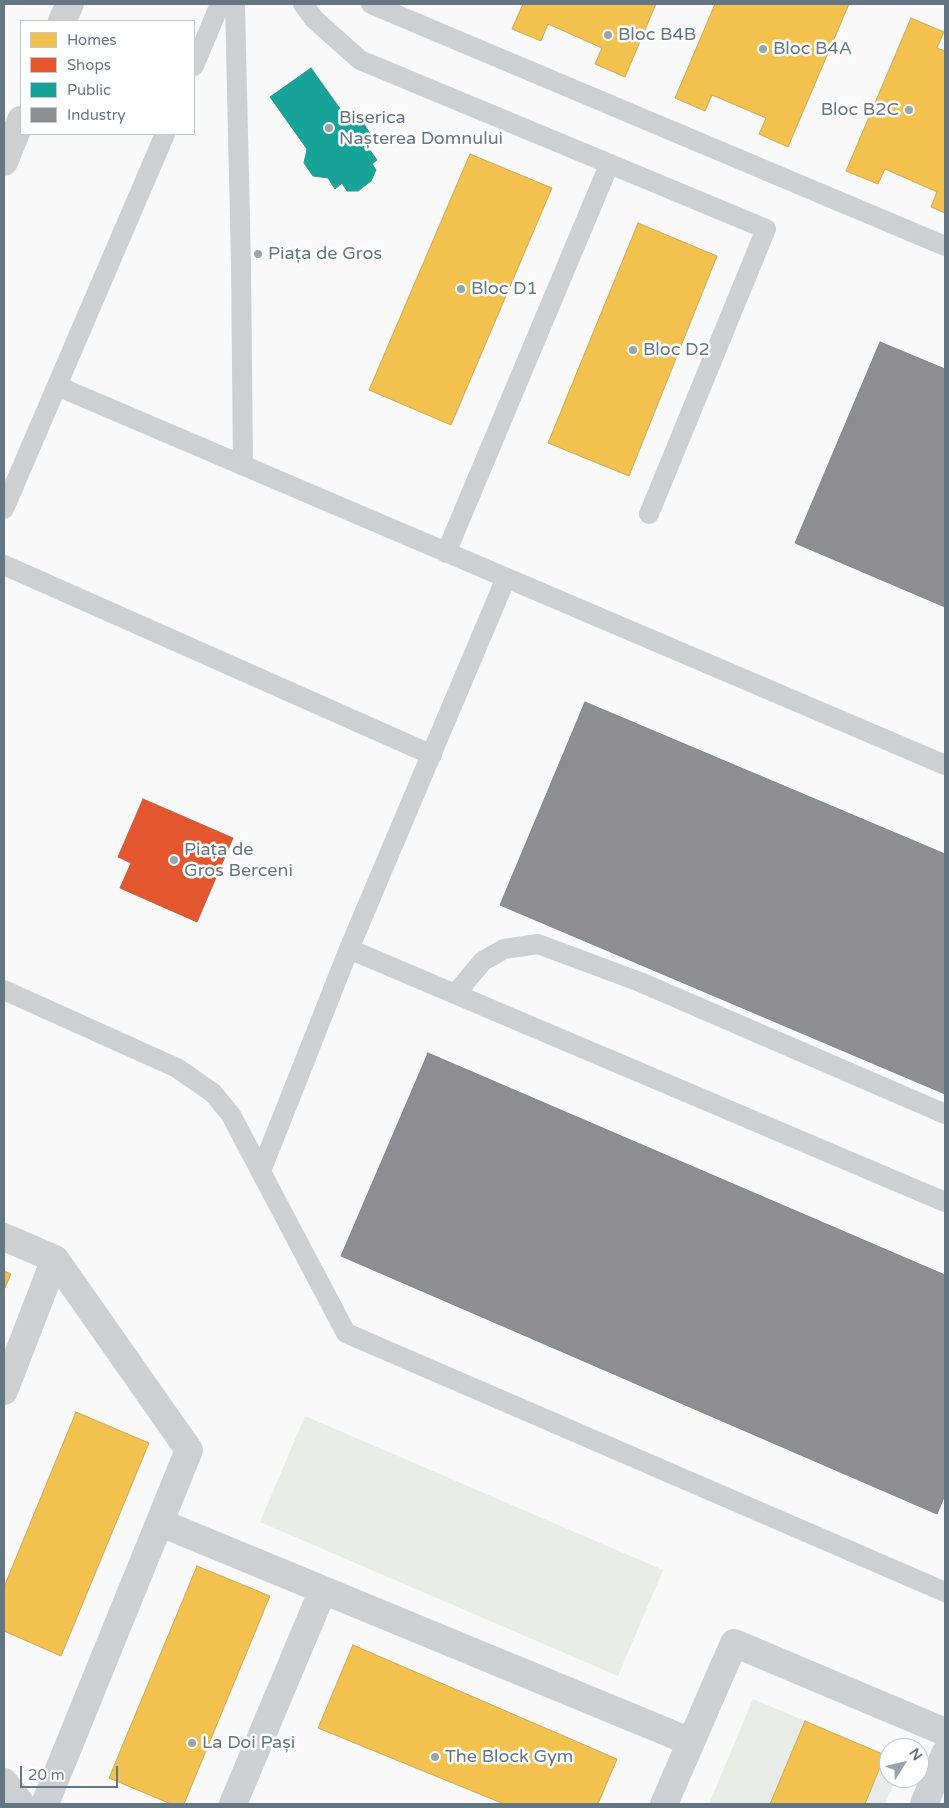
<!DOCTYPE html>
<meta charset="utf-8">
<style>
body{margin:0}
#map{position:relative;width:949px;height:1808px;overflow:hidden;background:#f9f9f9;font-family:"Varela Round",sans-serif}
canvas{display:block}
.frame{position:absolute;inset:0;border:5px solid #657683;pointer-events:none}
.legend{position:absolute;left:20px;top:20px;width:175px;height:115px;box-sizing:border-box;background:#fff;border:1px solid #c1c8cd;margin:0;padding:6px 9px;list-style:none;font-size:15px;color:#657683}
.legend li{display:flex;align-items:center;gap:10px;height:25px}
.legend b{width:25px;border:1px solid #c1c8cd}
.north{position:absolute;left:879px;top:1738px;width:50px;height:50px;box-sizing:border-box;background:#fff;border:1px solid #c1c8cd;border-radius:50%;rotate:54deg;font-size:14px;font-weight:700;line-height:20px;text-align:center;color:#657683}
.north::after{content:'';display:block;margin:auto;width:18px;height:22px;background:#99a4ac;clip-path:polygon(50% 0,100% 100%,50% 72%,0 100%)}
.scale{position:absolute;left:20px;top:1766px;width:98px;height:22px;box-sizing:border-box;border:2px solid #657683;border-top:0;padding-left:6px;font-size:15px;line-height:18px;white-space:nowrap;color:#657683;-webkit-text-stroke:4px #fff;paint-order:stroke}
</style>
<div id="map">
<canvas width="949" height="1808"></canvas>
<div class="frame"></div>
<ul class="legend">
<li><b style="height:14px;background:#f2c14e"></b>Homes</li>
<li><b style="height:14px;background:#e4572e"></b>Shops</li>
<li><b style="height:14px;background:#17a398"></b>Public</li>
<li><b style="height:14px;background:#8d8d92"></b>Industry</li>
</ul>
<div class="north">N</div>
<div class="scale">20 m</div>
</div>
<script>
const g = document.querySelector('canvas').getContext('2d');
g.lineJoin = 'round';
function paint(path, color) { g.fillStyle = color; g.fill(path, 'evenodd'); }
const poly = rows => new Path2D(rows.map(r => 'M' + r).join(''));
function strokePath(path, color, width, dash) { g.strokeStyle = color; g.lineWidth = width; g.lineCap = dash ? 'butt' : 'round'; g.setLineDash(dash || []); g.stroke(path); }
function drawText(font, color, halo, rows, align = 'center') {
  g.font = font + ' "Varela Round",sans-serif'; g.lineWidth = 5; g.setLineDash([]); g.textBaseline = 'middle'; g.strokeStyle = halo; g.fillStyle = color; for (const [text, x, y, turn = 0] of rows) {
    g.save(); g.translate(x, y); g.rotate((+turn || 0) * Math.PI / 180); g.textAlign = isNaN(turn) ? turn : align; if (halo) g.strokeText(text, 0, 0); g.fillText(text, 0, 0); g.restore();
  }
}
paint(poly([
 [305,1416,663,1570,618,1676,260,1522],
 [753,1699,805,1721,770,1804,709,1804],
 [885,1755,889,1756,889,1778,896,1778,885,1804,865,1804]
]), '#e8ebe6');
const homes = poly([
 [523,4,656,4,625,77,595,64,602,48,548,24,541,41,512,29,523,4],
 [715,4,849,4,788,147,759,134,766,118,712,95,705,111,675,98,715,4],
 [911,18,944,32,937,48,945,51,945,213,931,207,937,192,885,169,878,184,846,171,911,18],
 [470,154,552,188,451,425,369,390,470,154],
 [638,223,717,256,629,476,548,443,638,223],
 [4,1271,11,1274,4,1290,4,1271],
 [76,1412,149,1443,61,1656,4,1631,4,1587,76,1412],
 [197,1566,270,1596,184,1804,171,1804,109,1778,197,1566],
 [353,1645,617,1759,598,1804,504,1804,318,1728,353,1645],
 [805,1721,885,1755,865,1804,770,1804,805,1721]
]);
paint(homes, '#f2c14e');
strokePath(homes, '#c8aa5e', 1);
const shops = poly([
 [143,799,233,838,197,922,120,888,131,863,118,857,143,799]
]);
paint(shops, '#e4572e');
strokePath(shops, '#be6048', 1);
const public = poly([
 [311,68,348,120,362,121,371,135,369,149,377,160,372,164,376,170,371,181,358,191,347,191,342,183,335,189,328,178,313,176,304,163,307,149,270,97,311,68]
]);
paint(public, '#17a398');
strokePath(public, '#2e9692', 1);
const industry = poly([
 [880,342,945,369,945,607,795,543,880,342],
 [585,702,945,854,945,1094,500,905,585,702],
 [428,1053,945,1275,945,1495,937,1514,341,1256,428,1053]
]);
paint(industry, '#8d8d92');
strokePath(industry, '#81868e', 1);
strokePath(poly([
 [235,4,241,263,243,466],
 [303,4,314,19,360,60,766,229,649,514],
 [371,4,945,246],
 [194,66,220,4],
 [57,386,945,765],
 [4,509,165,134],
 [446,553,609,165],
 [4,565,432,755],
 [349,949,945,1202],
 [4,990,177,1068,213,1093,231,1115,346,1333,945,1592],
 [455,994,483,961,504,949,538,944,640,982,945,1114],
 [261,1171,349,949,506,578]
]), '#cecfd0', 20);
strokePath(poly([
 [62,21,70,4],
 [4,162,21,120],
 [4,1237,55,1259,189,1450,45,1804],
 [4,1391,55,1259],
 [161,1523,691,1742],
 [4,1782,21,1804],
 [233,1804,323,1590],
 [664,1804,734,1643,945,1732],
 [924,1804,945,1754]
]), '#cecfd0', 28);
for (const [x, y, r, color] of [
 [608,35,5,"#99a4ac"],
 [763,49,5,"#99a4ac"],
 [909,110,5,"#99a4ac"],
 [329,128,5,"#99a4ac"],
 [258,254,5,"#99a4ac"],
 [461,289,5,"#99a4ac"],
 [633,350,5,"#99a4ac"],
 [174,860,5,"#99a4ac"],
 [192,1743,5,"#99a4ac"],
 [435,1757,5,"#99a4ac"]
]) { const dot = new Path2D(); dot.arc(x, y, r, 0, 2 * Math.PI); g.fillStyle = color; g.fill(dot); strokePath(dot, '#fff', 2); }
drawText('18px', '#657683', '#fff', [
 ["Bloc B4B",618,35],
 ["Bloc B4A",773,49],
 ["Bloc B2C",899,110,"right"],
 ["Biserica",339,118],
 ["Nașterea Domnului",339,139],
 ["Piața de Gros",268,254],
 ["Bloc D1",471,289],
 ["Bloc D2",643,350],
 ["Piața de",184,850],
 ["Gros Berceni",184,871],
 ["La Doi Pași",202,1743],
 ["The Block Gym",445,1757]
], 'left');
</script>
